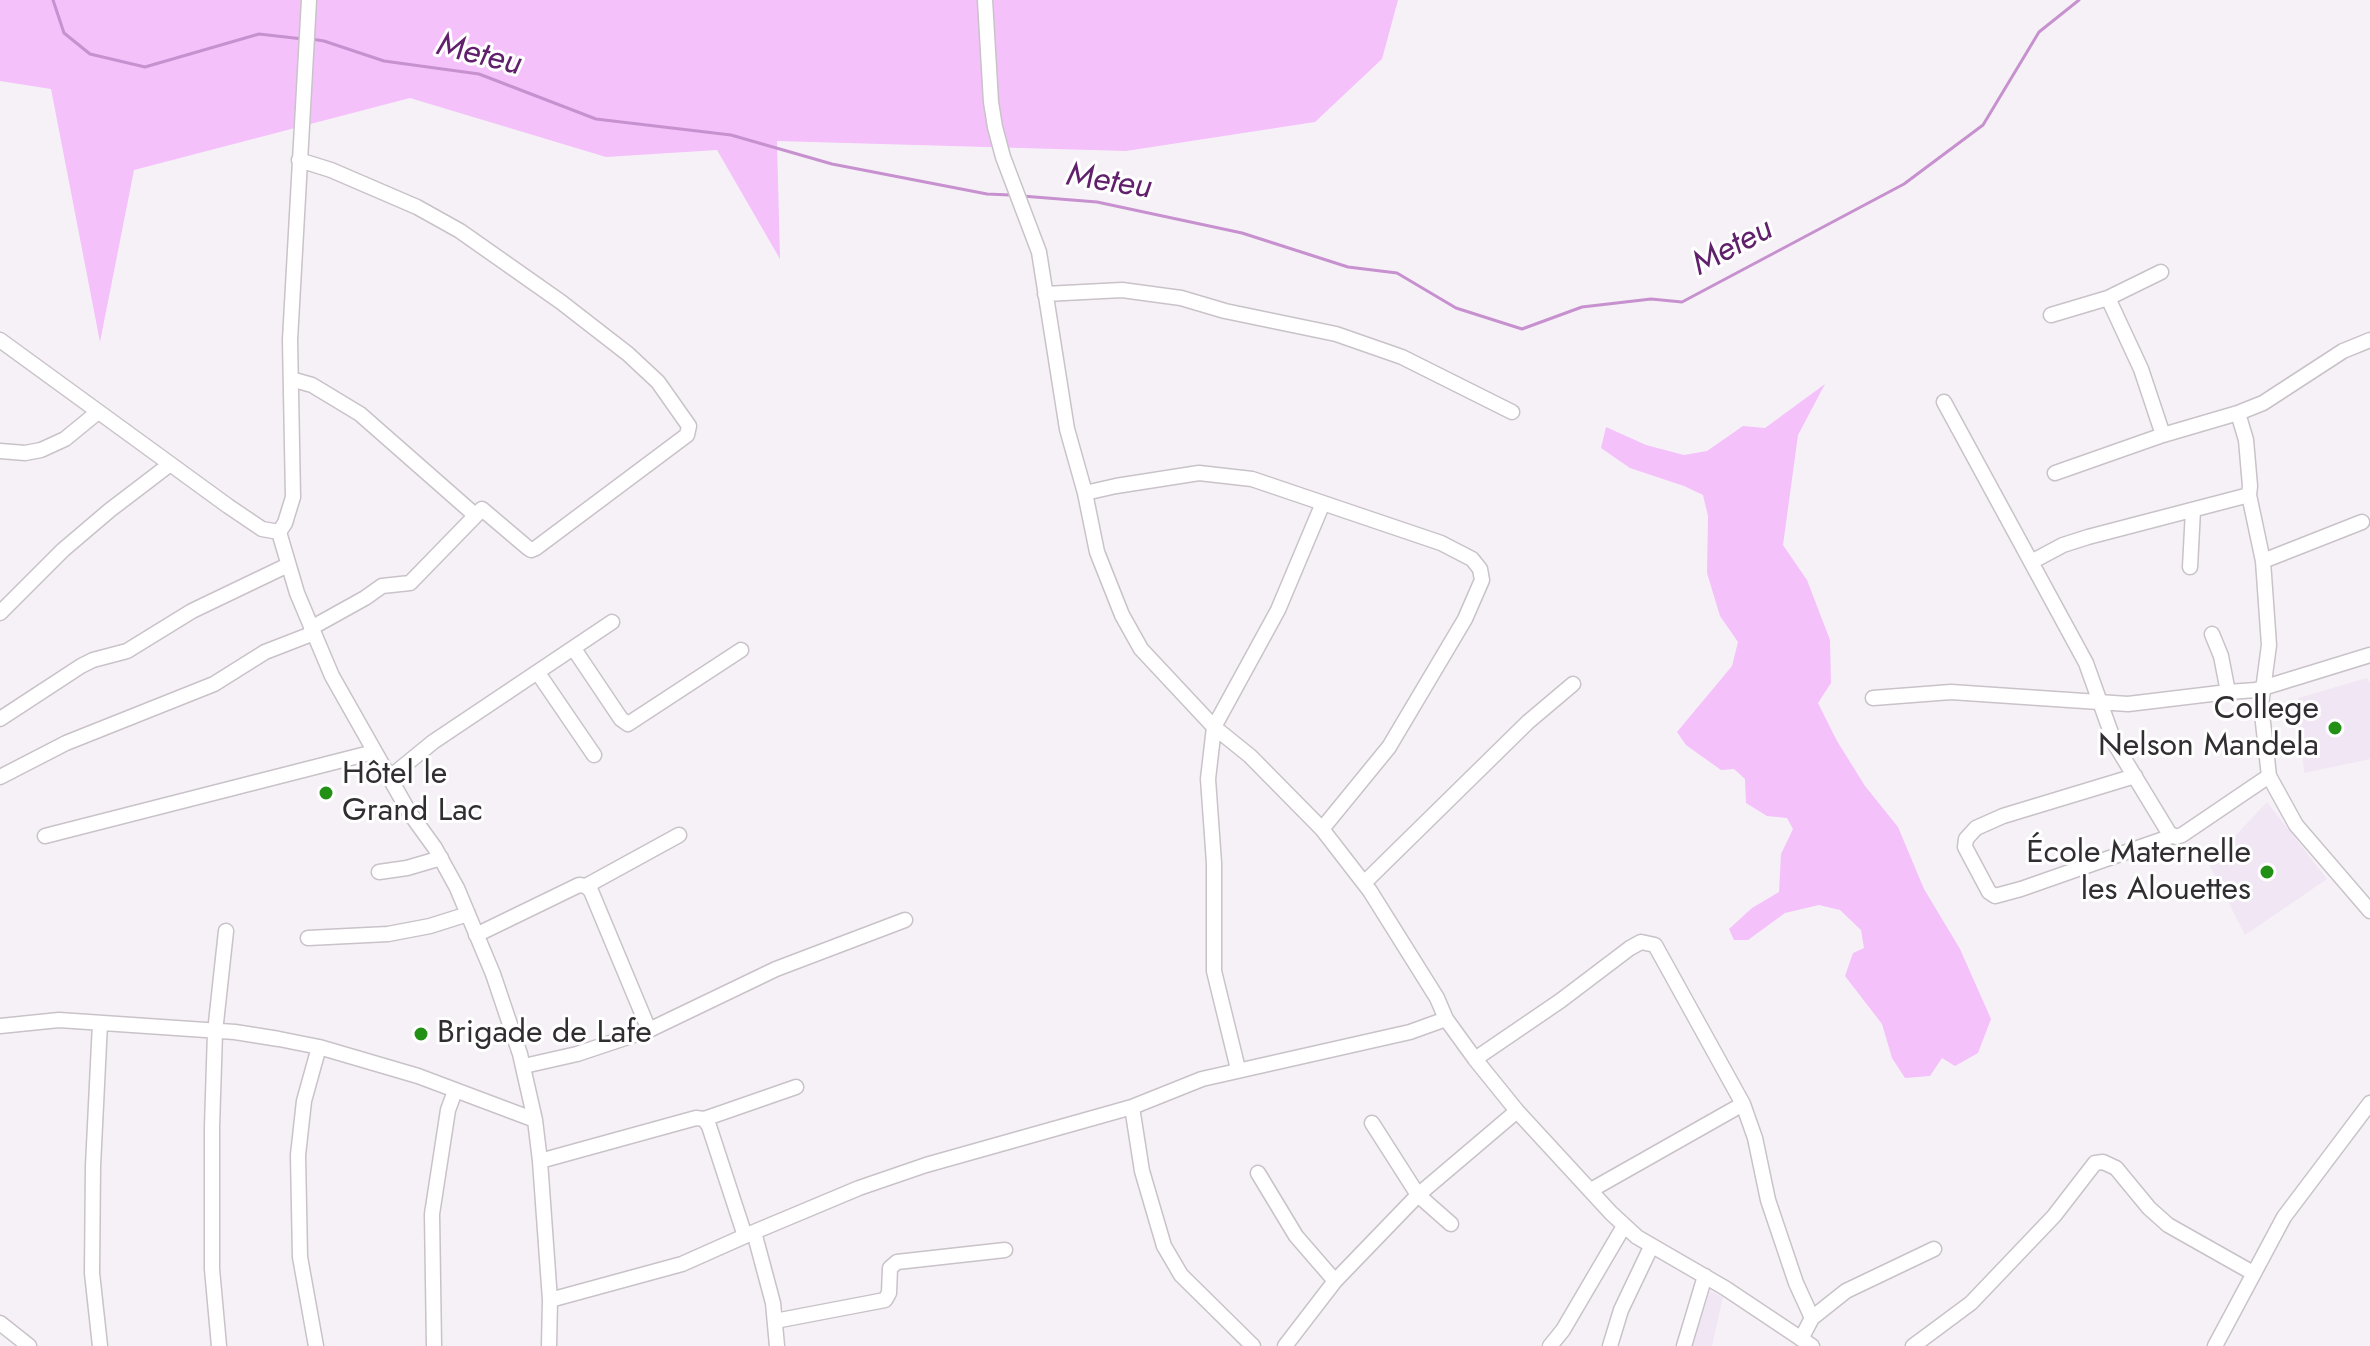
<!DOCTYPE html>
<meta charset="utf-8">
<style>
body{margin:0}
canvas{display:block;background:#f6f1f7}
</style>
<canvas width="2370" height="1346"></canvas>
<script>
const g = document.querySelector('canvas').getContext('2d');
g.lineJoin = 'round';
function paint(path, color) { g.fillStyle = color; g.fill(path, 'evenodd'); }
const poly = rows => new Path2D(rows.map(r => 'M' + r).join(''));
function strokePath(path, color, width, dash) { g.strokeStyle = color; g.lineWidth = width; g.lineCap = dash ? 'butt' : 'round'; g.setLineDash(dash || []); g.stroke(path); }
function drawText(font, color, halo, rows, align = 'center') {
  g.font = font + ' Jost,sans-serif'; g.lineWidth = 6; g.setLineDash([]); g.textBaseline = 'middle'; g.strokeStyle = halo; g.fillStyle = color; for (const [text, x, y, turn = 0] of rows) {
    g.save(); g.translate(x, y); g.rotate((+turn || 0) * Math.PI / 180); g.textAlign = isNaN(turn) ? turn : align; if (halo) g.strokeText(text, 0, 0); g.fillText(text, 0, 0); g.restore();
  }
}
paint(poly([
 [2367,678,2370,683,2370,759,2304,773,2298,698],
 [2267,802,2327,879,2245,935,2209,864],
 [1710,1291,1723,1297,1712,1346,1692,1346]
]), '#f1e6f3');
paint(poly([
 [0,0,1398,0,1382,59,1315,122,1126,151,777,141,780,259,717,150,606,157,410,98,134,170,100,342,51,89,0,81],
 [1825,384,1798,435,1783,545,1807,580,1830,640,1831,683,1818,703,1837,741,1865,786,1898,827,1924,889,1960,949,1991,1019,1978,1053,1955,1066,1942,1058,1930,1076,1905,1078,1892,1058,1882,1024,1845,976,1853,953,1864,948,1861,930,1840,910,1819,905,1785,913,1748,940,1734,940,1729,929,1752,908,1779,892,1781,854,1793,829,1787,818,1767,816,1746,803,1745,779,1734,769,1721,770,1686,745,1677,732,1732,666,1738,642,1720,616,1707,573,1708,516,1703,495,1684,486,1630,468,1601,448,1606,427,1646,445,1684,455,1707,451,1743,426,1765,428]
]), '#f4c1fb');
strokePath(poly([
 [53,0,64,33,90,54,145,67,259,34,303,39],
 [311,39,324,41,384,61,479,74,596,119,731,135,832,164,987,194,1010,195],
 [1022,196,1097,202,1242,233,1348,267,1397,273,1456,308,1522,329,1582,307,1651,299,1682,302,1904,184,1983,125,2039,32,2079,0]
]), '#c791cf', 3);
const minor = poly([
 [985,0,991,102,995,127,1003,157,1039,252,1067,429,1085,493,1097,552,1122,615,1141,649,1214,727,1250,756,1322,829,1370,891,1437,998,1446,1019,1475,1059,1517,1111,1611,1213,1637,1237,1725,1288,1812,1346],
 [299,160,331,170,417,207,460,231,561,302,628,354,658,382,689,426,687,435,536,548,531,550,528,548,482,509,410,583,382,586,365,598,311,628],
 [1045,294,1122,290,1181,298,1225,311,1336,334,1402,357,1512,412],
 [2108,298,2141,369,2163,435],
 [2051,315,2108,298,2161,272],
 [0,340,228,506,262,529,279,532],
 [291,379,312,385,360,414,475,515],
 [1944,402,2086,663,2115,744,2169,833,2176,837,2182,835,2269,776],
 [2238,413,2246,440,2250,486,2249,495,2263,561,2269,645,2261,705,2269,776,2296,825,2370,911],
 [0,451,25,453,41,450,65,439,98,412],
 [2055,473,2163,435,2238,413,2263,403,2343,351,2370,340],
 [1085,493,1116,486,1199,473,1252,479,1441,543,1472,559,1480,569,1482,580,1465,619,1389,747,1322,829],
 [279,532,297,593,332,676,409,812,435,848,457,888,493,974,520,1054,535,1120,540,1161,550,1300,549,1346],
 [279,532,285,523,293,497,290,340,309,0],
 [2033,561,2063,545,2088,537,2249,495],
 [2263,561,2362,522],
 [2190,567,2193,510],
 [0,613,63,550,110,510,169,465],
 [2212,634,2221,656,2228,692,2256,690,2370,655],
 [574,649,621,719,628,724,741,650],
 [538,673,594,755],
 [1873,698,1951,692,2128,704,2228,692],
 [0,719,81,666,93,660,127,651,192,611,288,565],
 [2135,776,2003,816,1976,828,1966,839,1965,847,1989,892,1995,896,2021,889,2172,836],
 [0,777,66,743,214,684,265,652,314,633],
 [389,778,433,742,612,622],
 [45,836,374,752],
 [379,872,407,868,441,858],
 [1364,883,1528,722,1573,684],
 [586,886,591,891,649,1030],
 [476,935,579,885,586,886,679,835],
 [308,938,388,934,430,926,468,914],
 [100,1023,93,1166,92,1273,100,1346],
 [0,1026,59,1020,235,1032,279,1039,319,1047,418,1076,535,1120],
 [1475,1059,1560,1001,1630,948,1641,942,1655,945,1743,1104,1755,1138,1768,1200,1796,1283,1812,1318],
 [524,1066,577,1054,649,1030,776,969,905,920],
 [1238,1069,1214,971,1214,863,1208,779,1214,727,1278,610,1323,503],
 [1132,1107,1142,1171,1164,1246,1181,1275,1253,1346],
 [704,1119,796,1087],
 [1372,1123,1418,1195,1451,1224],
 [540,1161,696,1118,704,1119,709,1126,745,1236],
 [1258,1173,1296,1236,1335,1281],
 [1591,1190,1743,1104],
 [754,1232,859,1188,926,1165,1132,1107,1202,1079,1410,1032,1446,1019],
 [550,1300,682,1264,754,1232,773,1303,777,1346],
 [775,1321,885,1300,889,1293,890,1268,897,1262,1005,1250],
 [0,1323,29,1346],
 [1801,1339,1812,1318,1846,1291,1934,1249],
 [219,1346,212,1269,212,1127,215,1032,226,931],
 [316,1346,300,1257,298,1155,304,1101,319,1047],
 [434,1346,432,1214,448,1110,455,1091],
 [1285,1346,1335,1281,1418,1195,1517,1111],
 [1550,1346,1563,1330,1624,1226],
 [1610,1346,1621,1310,1651,1247],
 [1684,1346,1705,1276],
 [1913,1346,1971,1303,2054,1216,2095,1163,2103,1162,2116,1168,2149,1208,2168,1225,2253,1273],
 [2215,1346,2284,1217,2370,1103]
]);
strokePath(minor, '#c9c3c9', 17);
strokePath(minor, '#fff', 14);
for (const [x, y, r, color] of [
 [2335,728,8,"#228f15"],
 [326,793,8,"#228f15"],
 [2267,872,8,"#228f15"],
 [421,1034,8,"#228f15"]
]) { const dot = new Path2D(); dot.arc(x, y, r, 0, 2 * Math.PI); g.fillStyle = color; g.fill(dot); strokePath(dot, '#fff', 3); }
drawText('32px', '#312e31', '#fff', [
 ["College",2319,710],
 ["Nelson Mandela",2319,747],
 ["Hôtel le",342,775,"left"],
 ["Grand Lac",342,812,"left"],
 ["École Maternelle",2251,854],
 ["les Alouettes",2251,891],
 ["Brigade de Lafe",437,1034,"left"]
], 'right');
drawText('italic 34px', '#61206b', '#fff', [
 ["Meteu",479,56,14],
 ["Meteu",1109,183,9],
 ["Meteu",1733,248,-28]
]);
</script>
